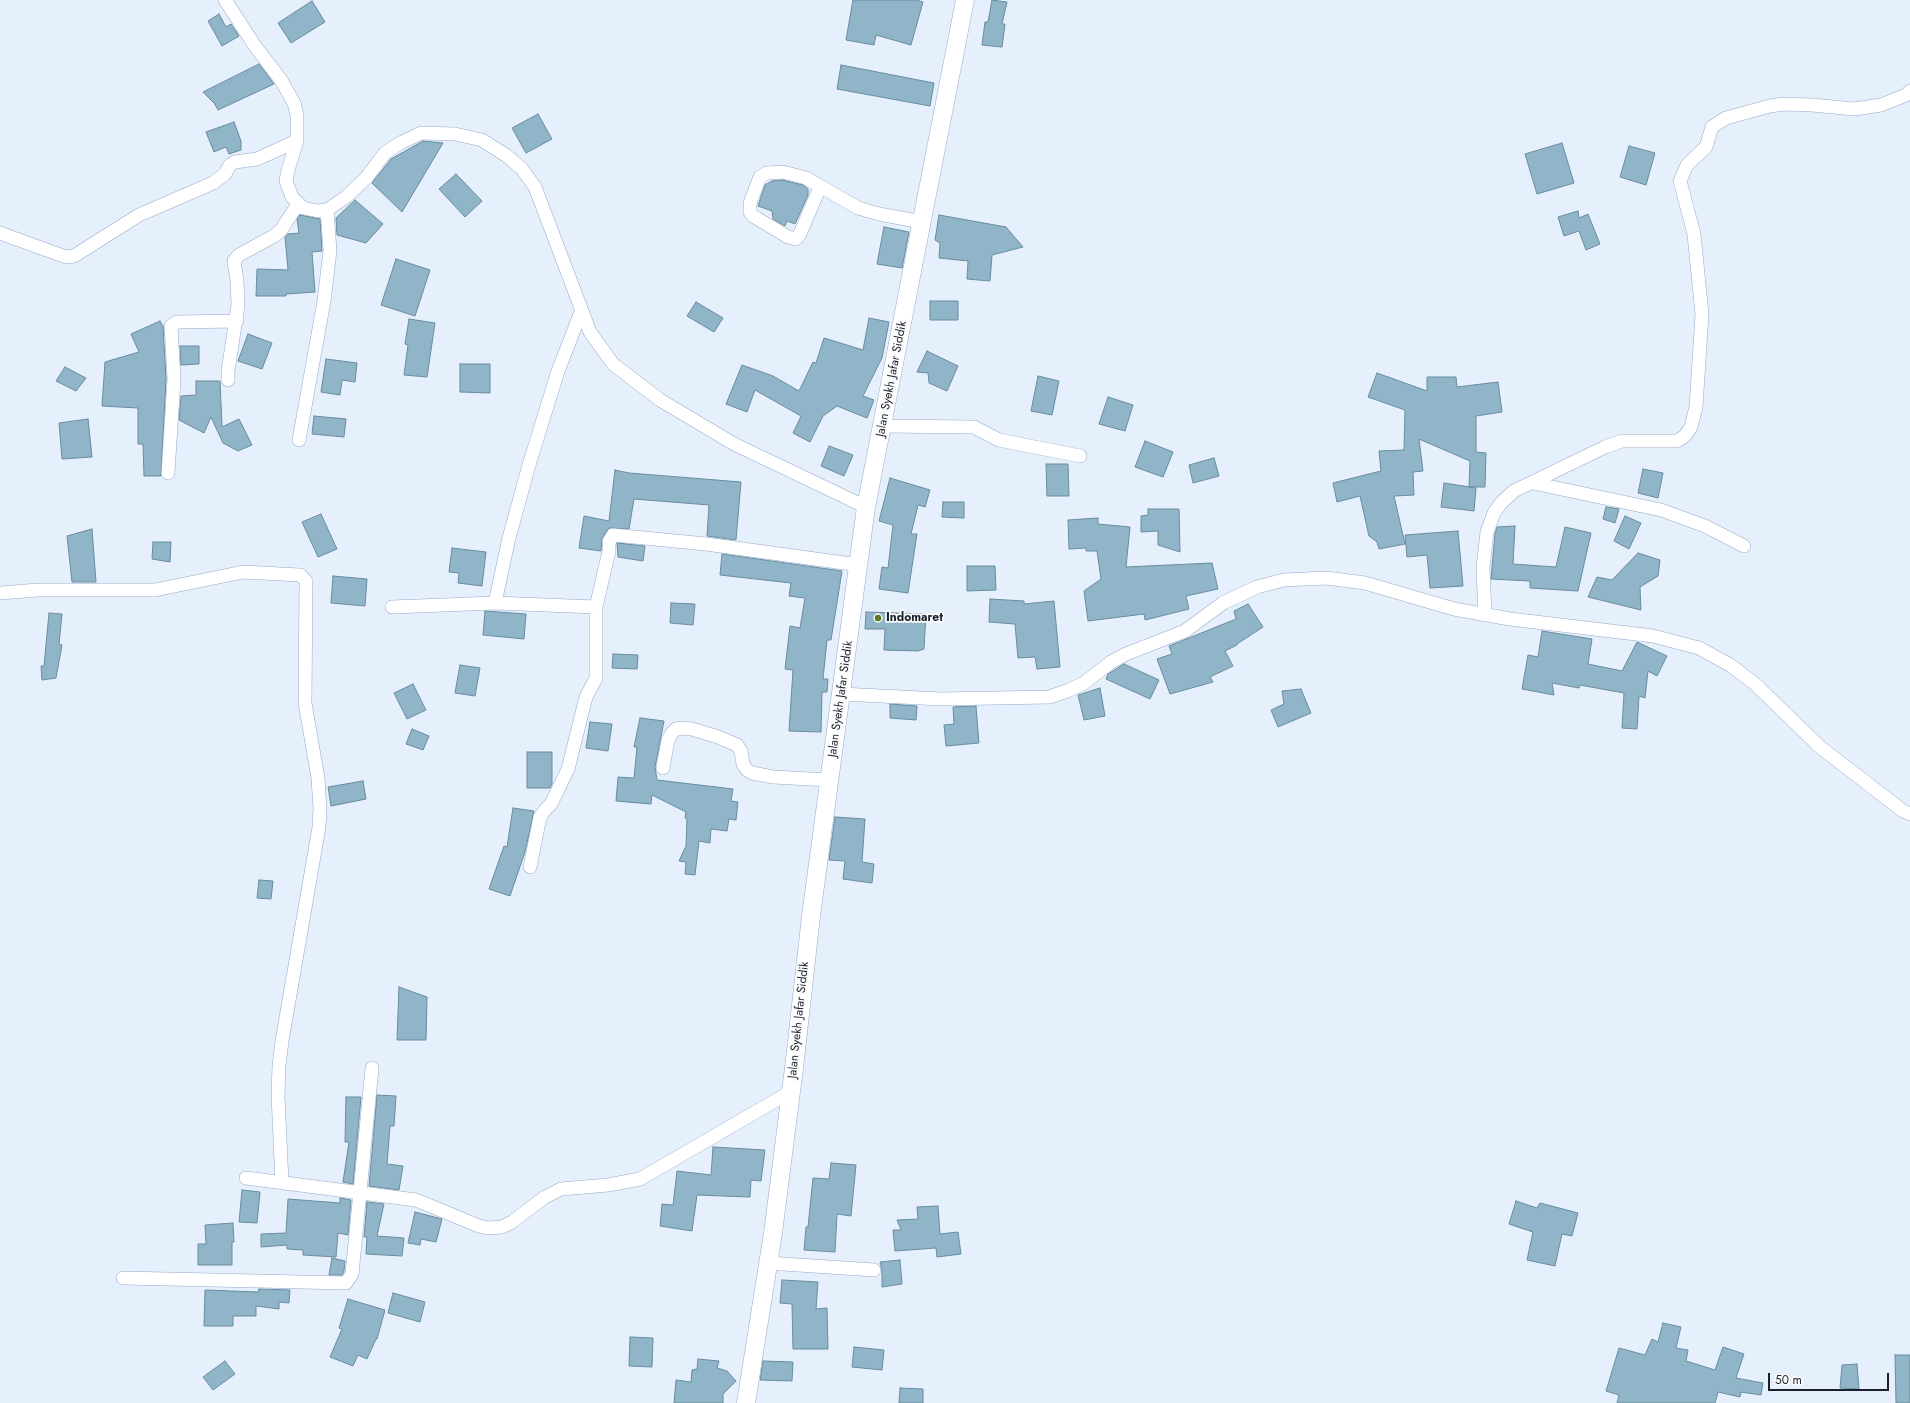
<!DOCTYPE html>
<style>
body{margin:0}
#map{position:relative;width:1910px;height:1403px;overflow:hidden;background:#e6effc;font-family:Jost,sans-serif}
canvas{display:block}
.scale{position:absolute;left:1768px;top:1373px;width:121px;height:18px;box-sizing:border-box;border:2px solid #19212c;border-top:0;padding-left:5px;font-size:12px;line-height:14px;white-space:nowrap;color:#19212c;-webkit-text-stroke:3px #fbfbfb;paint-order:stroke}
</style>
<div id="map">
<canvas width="1910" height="1403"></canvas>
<div class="scale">50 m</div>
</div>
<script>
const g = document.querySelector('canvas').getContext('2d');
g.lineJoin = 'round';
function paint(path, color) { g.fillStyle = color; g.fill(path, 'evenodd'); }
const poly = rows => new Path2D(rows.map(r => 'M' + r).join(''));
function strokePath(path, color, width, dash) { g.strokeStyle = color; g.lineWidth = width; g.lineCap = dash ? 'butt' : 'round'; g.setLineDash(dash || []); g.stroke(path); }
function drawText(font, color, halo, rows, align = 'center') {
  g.font = font + ' Jost,sans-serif'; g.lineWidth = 3.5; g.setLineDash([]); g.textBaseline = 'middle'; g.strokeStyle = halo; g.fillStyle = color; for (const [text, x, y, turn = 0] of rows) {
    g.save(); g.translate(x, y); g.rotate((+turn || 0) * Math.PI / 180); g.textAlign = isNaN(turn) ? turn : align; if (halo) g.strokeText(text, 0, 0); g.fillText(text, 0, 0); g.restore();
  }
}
const building = poly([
 [853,0,916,0,923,2,911,45,876,35,874,45,846,40,853,0],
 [992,0,1007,2,1002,24,1005,24,1002,47,982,45,985,22,988,22,992,0],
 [312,1,325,22,291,43,278,23,312,1],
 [219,14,226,27,231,24,239,36,222,46,208,21,219,14],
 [259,64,274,84,218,110,214,103,203,92,259,64],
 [841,65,934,83,930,106,837,89,841,65],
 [538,114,552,139,526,153,512,128,538,114],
 [234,122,241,141,241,150,229,154,226,147,214,152,206,132,234,122],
 [423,141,443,143,402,212,372,183,391,159,423,141],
 [1562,143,1574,183,1537,194,1525,154,1562,143],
 [1629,146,1655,153,1646,185,1620,177,1629,146],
 [456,174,482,201,465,217,439,189,456,174],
 [782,180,803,185,808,189,808,195,795,224,787,221,785,226,773,219,772,211,758,206,765,185,772,181,782,180],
 [355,200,383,224,366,243,337,235,336,218,355,200],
 [1578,211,1579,218,1588,214,1600,244,1586,250,1579,231,1564,236,1558,217,1578,211],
 [300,215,320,219,322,251,312,252,315,292,286,294,286,296,256,296,257,269,288,270,285,237,288,234,299,233,297,219,300,215],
 [939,215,1006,227,1023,247,992,255,990,281,967,279,968,261,939,258,940,243,935,240,939,215],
 [884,227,909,232,902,268,877,264,884,227],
 [396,259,430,270,415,316,381,305,396,259],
 [930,301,958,301,958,320,930,320,930,301],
 [696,302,723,318,714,332,687,316,696,302],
 [869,318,889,322,882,358,863,396,874,400,867,418,837,406,823,416,810,442,793,433,801,416,755,390,747,412,726,404,742,365,773,376,799,391,813,362,816,363,824,338,863,350,869,318],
 [409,319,435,323,427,377,404,375,408,345,405,344,409,319],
 [160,321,163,326,166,379,161,476,144,476,143,444,138,444,138,408,102,406,105,362,139,352,131,334,160,321],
 [248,334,272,343,262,369,238,361,248,334],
 [180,346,199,346,199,364,181,365,180,346],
 [927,351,958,366,947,391,929,383,928,373,917,372,927,351],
 [326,359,357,363,355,382,342,380,340,395,321,392,326,359],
 [460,364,490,364,490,393,460,392,460,364],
 [65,367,86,378,76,391,56,381,65,367],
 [1377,373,1427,391,1427,377,1456,377,1457,387,1498,382,1502,412,1476,416,1476,452,1486,453,1485,487,1469,487,1470,461,1419,439,1423,471,1413,472,1414,495,1394,496,1405,544,1379,549,1377,542,1369,536,1360,496,1337,502,1333,483,1381,471,1379,451,1404,450,1405,410,1368,397,1377,373],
 [1038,376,1059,381,1052,415,1031,411,1038,376],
 [196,381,220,381,222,427,239,419,252,445,238,451,223,443,211,417,204,433,179,420,181,396,196,395,196,381],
 [1108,397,1133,405,1125,431,1099,424,1108,397],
 [314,416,346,419,344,437,312,434,314,416],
 [88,419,92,457,62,459,59,423,88,419],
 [1145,441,1173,452,1163,477,1135,467,1145,441],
 [829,446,853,455,844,476,821,466,829,446],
 [1214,458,1219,476,1193,483,1189,465,1214,458],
 [1046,464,1068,464,1069,496,1047,496,1046,464],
 [1643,469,1663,473,1658,498,1638,493,1643,469],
 [615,470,629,473,741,482,736,540,707,536,709,505,634,499,629,529,609,528,602,538,601,551,579,548,584,516,609,521,615,470],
 [890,478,930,490,925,507,918,505,911,534,917,534,908,593,879,589,882,567,888,568,893,525,879,521,890,478],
 [1444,483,1476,488,1474,511,1441,507,1444,483],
 [943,502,964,502,964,518,942,517,943,502],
 [1606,507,1619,509,1615,523,1603,519,1606,507],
 [1148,509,1179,509,1180,552,1158,545,1158,531,1141,532,1141,516,1148,515,1148,509],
 [321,514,337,549,318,557,302,522,321,514],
 [1625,516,1641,523,1629,549,1614,541,1625,516],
 [1098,518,1098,524,1130,527,1126,567,1212,563,1218,589,1186,596,1189,609,1145,620,1144,614,1088,621,1084,591,1101,579,1097,551,1086,551,1086,548,1069,549,1068,520,1098,518],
 [1515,526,1513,564,1556,567,1565,527,1591,533,1578,591,1530,588,1530,581,1491,579,1495,534,1497,527,1515,526],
 [92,529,96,582,72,582,67,536,92,529],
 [1458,531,1463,586,1430,588,1427,555,1407,557,1405,535,1458,531],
 [153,542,171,542,170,562,152,559,153,542],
 [617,543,645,546,643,561,618,557,617,543],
 [452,548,486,552,482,586,458,583,459,573,449,572,452,548],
 [1638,553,1660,560,1658,576,1640,587,1641,610,1588,597,1597,577,1612,580,1638,553],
 [722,554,842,571,831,640,827,640,823,679,828,679,827,692,822,692,821,732,789,731,793,670,785,669,790,626,800,628,805,598,789,596,791,583,720,575,722,554],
 [967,566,995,566,996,590,967,591,967,566],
 [333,576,367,579,365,606,331,603,333,576],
 [990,599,1024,601,1024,604,1054,601,1060,667,1037,669,1035,657,1018,658,1015,624,989,622,990,599],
 [671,603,695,604,693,625,670,623,671,603],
 [1248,604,1263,627,1237,644,1237,645,1225,651,1233,666,1210,677,1213,682,1170,694,1157,659,1172,654,1169,646,1236,619,1234,611,1248,604],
 [485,611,526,614,524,639,483,635,485,611],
 [866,612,926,614,924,649,918,651,884,650,885,629,865,629,866,612],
 [49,613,62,614,59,644,62,645,56,678,42,680,41,666,44,666,49,613],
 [1542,631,1592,639,1588,664,1622,671,1637,642,1667,656,1657,676,1648,671,1645,698,1639,696,1637,729,1622,728,1624,693,1580,685,1579,688,1552,683,1554,695,1522,689,1528,655,1538,657,1542,631],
 [613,654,638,655,637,669,612,668,613,654],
 [1124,664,1159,680,1150,699,1106,679,1108,674,1124,664],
 [460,665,480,668,475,696,455,693,460,665],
 [413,684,426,710,407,719,394,693,413,684],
 [1100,688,1105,716,1084,720,1078,695,1100,688],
 [1301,689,1311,713,1278,727,1271,710,1284,704,1282,691,1301,689],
 [890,704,917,706,916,720,890,718,890,704],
 [976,706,979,743,946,746,944,725,954,724,953,707,976,706],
 [640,718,664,721,655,767,657,780,733,789,731,801,738,802,736,820,729,819,727,831,711,829,710,843,699,841,695,875,685,874,686,862,679,861,686,846,687,819,685,818,686,812,652,795,651,804,616,801,618,777,634,778,637,747,634,747,640,718],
 [590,722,612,724,608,751,586,748,590,722],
 [412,729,429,736,423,750,406,744,412,729],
 [527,752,552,752,552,784,550,788,527,788,527,752],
 [363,781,366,799,331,806,328,787,363,781],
 [513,808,534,811,525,852,510,896,489,889,504,846,507,847,513,808],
 [835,817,865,819,862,862,874,864,872,883,843,879,845,861,829,860,835,817],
 [259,880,273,881,271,899,257,898,259,880],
 [399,987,427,997,426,1040,397,1040,399,987],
 [377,1095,396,1096,394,1126,390,1126,387,1164,403,1166,399,1190,369,1186,377,1095],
 [346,1097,361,1097,353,1184,343,1182,349,1142,345,1142,346,1097],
 [713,1147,765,1150,761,1181,751,1180,750,1197,697,1195,692,1231,660,1226,662,1204,673,1205,677,1171,711,1175,713,1147],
 [831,1163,856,1165,851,1216,837,1214,835,1252,804,1250,806,1227,808,1227,813,1178,829,1179,831,1163],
 [242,1190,260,1192,257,1223,239,1222,242,1190],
 [340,1198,351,1200,348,1235,338,1233,336,1257,303,1255,303,1250,287,1249,287,1245,261,1247,261,1234,286,1233,288,1199,340,1203,340,1198],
 [1516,1201,1537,1208,1540,1203,1578,1213,1572,1236,1562,1234,1555,1266,1527,1260,1533,1232,1509,1224,1516,1201],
 [367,1202,384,1204,377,1236,404,1238,402,1256,366,1254,367,1237,364,1237,367,1202],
 [938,1206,940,1234,958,1232,961,1254,937,1257,936,1248,895,1251,893,1230,901,1230,897,1220,918,1219,917,1207,938,1206],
 [415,1212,442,1219,436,1242,421,1239,420,1245,408,1243,415,1212],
 [233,1223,234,1242,232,1242,232,1265,198,1265,198,1244,206,1244,205,1225,233,1223],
 [332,1258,345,1261,344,1271,342,1275,329,1275,332,1258],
 [900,1260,902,1284,882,1287,882,1270,880,1262,900,1260],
 [782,1280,818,1282,816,1309,827,1308,828,1349,793,1349,792,1304,780,1303,782,1280],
 [259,1289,290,1290,289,1303,279,1302,279,1309,256,1306,256,1316,233,1316,233,1326,204,1326,205,1290,258,1292,259,1289],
 [393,1293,425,1302,420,1322,388,1313,393,1293],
 [348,1299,385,1310,377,1339,376,1339,367,1359,358,1355,353,1366,330,1357,342,1329,339,1328,348,1299],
 [1663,1323,1681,1327,1676,1348,1688,1350,1686,1361,1715,1370,1723,1347,1744,1354,1736,1378,1763,1383,1761,1395,1741,1392,1740,1397,1718,1392,1715,1403,1617,1403,1619,1395,1606,1391,1619,1348,1645,1355,1652,1339,1658,1342,1663,1323],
 [630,1337,653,1338,652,1367,629,1366,630,1337],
 [854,1347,884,1350,882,1370,852,1367,854,1347],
 [1895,1355,1910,1355,1910,1403,1896,1403,1895,1355],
 [698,1359,719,1361,717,1368,727,1371,736,1381,723,1394,723,1403,674,1403,676,1380,691,1382,692,1370,697,1369,698,1359],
 [225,1361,235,1374,213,1390,203,1377,225,1361],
 [763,1361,793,1362,792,1381,760,1380,763,1361],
 [1857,1364,1859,1389,1840,1388,1842,1365,1857,1364],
 [900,1388,923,1389,923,1403,899,1403,900,1388]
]);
paint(building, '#90b5c8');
strokePath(building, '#688c9f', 1);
const minor = poly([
 [225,0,255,46,281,80,294,103,297,115,297,141,288,170,286,181,292,197,303,208,318,211,327,210,346,197,366,178,385,153,400,143,421,133,455,134,482,140,507,156,522,169,535,187,590,332,613,364,660,400,734,444,866,507],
 [820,187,800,234,796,239,788,237,753,216,750,212,750,203,760,177,767,173,783,172,806,178,858,208,879,214,922,222],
 [0,233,66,257,74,256,139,215,213,183,225,174,230,165,235,162,257,159,297,141],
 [228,380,228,371,238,305,237,280,234,261,239,255,274,236,281,230,298,204],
 [883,426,974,427,999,440,1080,456],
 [299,440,324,301,330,251,327,210],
 [168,473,174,379,171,326,177,322,237,321],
 [1533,483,1661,510,1705,526,1744,546],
 [0,593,38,590,155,590,243,572,300,575,306,581,305,703,318,778,320,809,319,827,282,1041,279,1066,278,1095,282,1183],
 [495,603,509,538,529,465,558,371,581,312],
 [392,607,495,603,596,607],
 [1485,615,1483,568,1487,532,1494,513,1501,503,1514,491,1605,447,1622,441,1677,441,1685,436,1691,427,1696,407,1702,314,1694,234,1680,181,1687,165,1706,147,1712,127,1726,118,1770,106,1784,104,1812,105,1854,109,1881,105,1906,95,1910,91],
 [841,694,941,699,1049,697,1067,691,1084,683,1111,662,1126,654,1185,631,1223,603,1257,587,1284,580,1326,578,1365,583,1454,609,1510,619,1653,636,1699,648,1730,665,1754,683,1820,747,1903,811,1910,814],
 [663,768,668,740,672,733,676,729,682,728,692,729,718,737,737,745,741,751,743,764,747,770,752,773,773,777,830,780],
 [530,867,540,817,545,810,551,804,568,769,586,697,596,678,596,607,609,551,609,542,613,535,706,544,859,565],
 [246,1178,416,1200,479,1226,487,1228,502,1227,512,1222,545,1197,561,1189,608,1185,640,1179,792,1091],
 [768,1263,874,1270],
 [123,1278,346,1283,352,1274,372,1068]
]);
const secondary = poly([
 [746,1403,773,1233,794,1068,811,916,866,507,965,0]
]);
strokePath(minor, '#95aac8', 14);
strokePath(secondary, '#95aac8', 19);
strokePath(minor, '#fff', 13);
strokePath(secondary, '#fff', 18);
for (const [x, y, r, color] of [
 [878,618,4,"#607627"]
]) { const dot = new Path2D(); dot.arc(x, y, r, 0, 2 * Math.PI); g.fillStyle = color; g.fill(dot); strokePath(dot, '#fbfbfb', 1.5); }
drawText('12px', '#19212c', '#fbfbfb', [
 ["Jalan Syekh Jafar Siddik",892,379,-79],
 ["Jalan Syekh Jafar Siddik",841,699,-82],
 ["Jalan Syekh Jafar Siddik",799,1020,-84]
]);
drawText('bold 12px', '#19212c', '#fbfbfb', [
 ["Indomaret",886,618]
], 'left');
</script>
